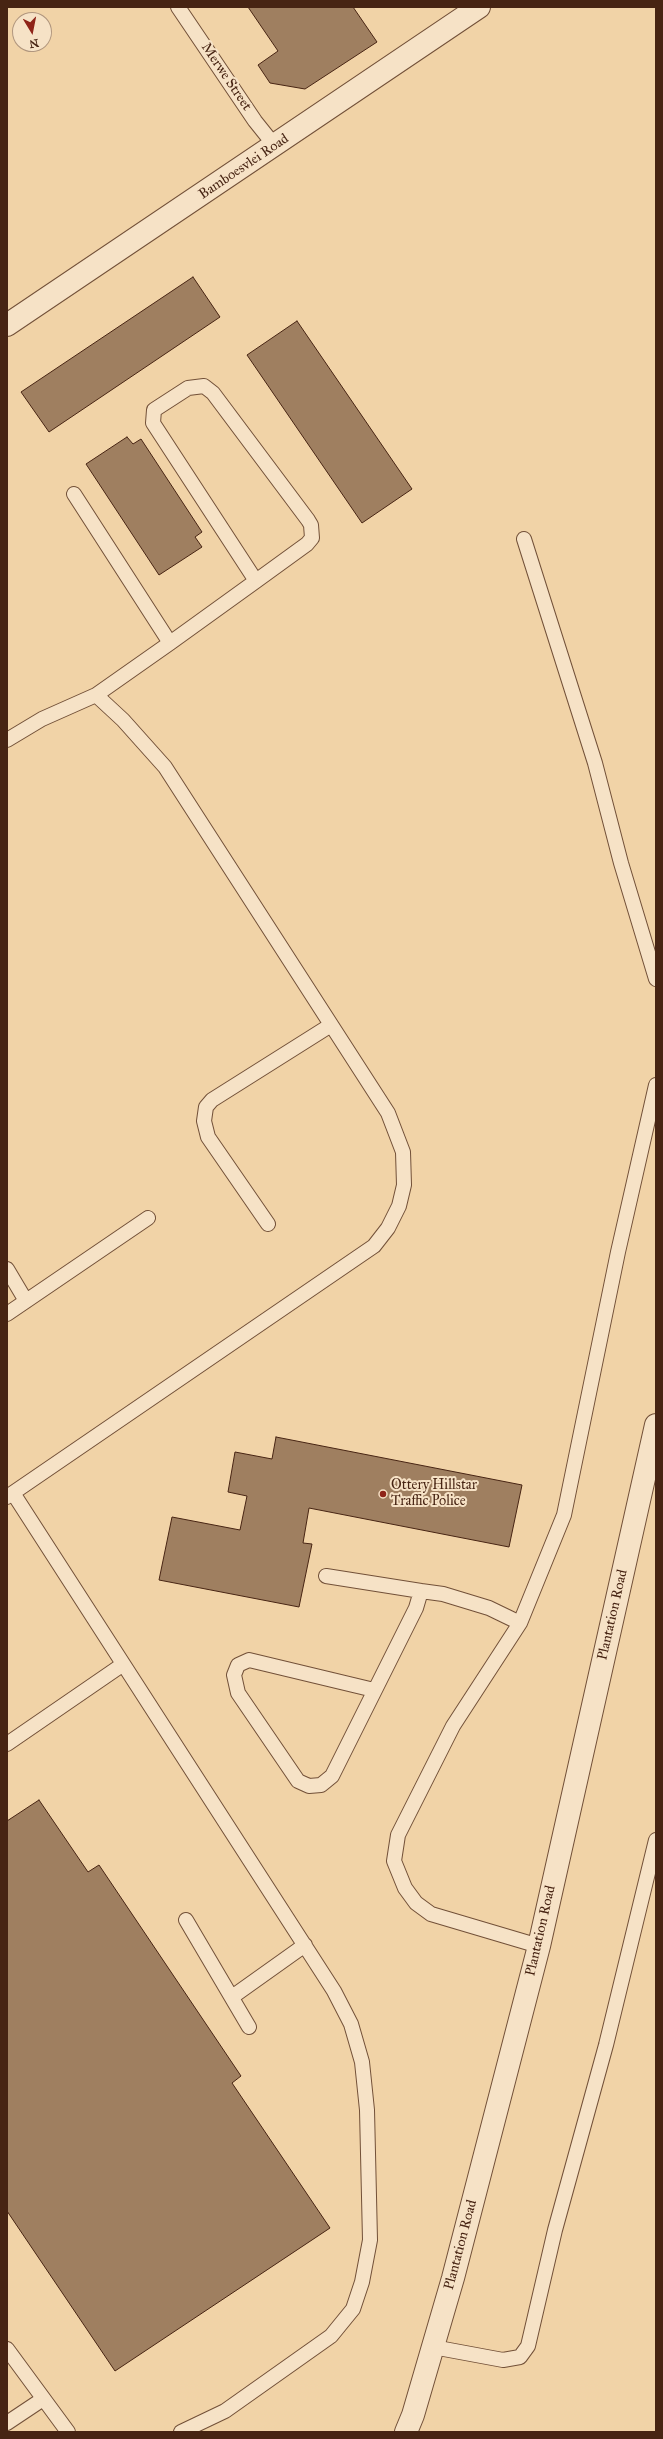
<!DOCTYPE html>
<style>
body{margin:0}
#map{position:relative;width:663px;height:2439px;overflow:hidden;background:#f1d3a7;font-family:"IM FELL Great Primer",serif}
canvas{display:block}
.frame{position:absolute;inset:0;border:8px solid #472413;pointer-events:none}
.north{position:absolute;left:12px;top:12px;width:40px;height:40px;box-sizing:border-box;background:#f6e2c6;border:1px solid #b0967e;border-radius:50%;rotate:170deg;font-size:11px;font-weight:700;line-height:16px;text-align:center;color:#472413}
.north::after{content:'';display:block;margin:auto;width:14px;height:18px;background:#8f2418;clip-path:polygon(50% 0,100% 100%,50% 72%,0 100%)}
</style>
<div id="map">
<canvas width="663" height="2439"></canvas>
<div class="frame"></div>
<div class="north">N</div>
</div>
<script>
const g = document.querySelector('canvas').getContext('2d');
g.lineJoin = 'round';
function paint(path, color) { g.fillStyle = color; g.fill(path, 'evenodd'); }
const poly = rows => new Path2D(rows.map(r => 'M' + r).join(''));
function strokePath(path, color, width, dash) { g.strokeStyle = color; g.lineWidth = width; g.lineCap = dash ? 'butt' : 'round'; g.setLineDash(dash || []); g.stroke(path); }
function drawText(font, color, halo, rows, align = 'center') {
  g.font = font + ' "IM FELL Great Primer",serif'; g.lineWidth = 4; g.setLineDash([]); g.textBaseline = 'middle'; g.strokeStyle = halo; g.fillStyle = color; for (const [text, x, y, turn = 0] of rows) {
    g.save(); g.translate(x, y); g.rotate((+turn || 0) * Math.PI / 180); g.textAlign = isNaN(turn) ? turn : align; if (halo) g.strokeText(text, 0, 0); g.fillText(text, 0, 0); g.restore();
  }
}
const building = poly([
 [248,7,353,7,377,42,305,89,270,83,258,65,278,51,248,7],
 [193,277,220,317,49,432,21,392,193,277],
 [297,321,412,489,362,523,247,355,297,321],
 [127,437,133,444,141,439,202,532,195,537,202,547,159,575,86,464,127,437],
 [276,1437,522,1485,509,1547,309,1508,303,1543,312,1544,299,1607,159,1580,172,1517,240,1530,247,1496,228,1492,235,1452,272,1459,276,1437],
 [39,1800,88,1872,99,1865,241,2076,232,2083,330,2228,115,2371,7,2211,7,1821,39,1800]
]);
paint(building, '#9f7f60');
strokePath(building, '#472413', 1);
const service = poly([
 [178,7,255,121,275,146],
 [74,494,170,643],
 [524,539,595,763,621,863,656,979],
 [96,695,170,643,256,581,307,544,312,538,311,525,308,520,213,393,204,386,188,388,154,410,153,423,256,581],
 [7,740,42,719,96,695,123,720,165,767,388,1113,403,1152,404,1185,399,1206,388,1228,374,1246,7,1497],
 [268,1224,208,1137,204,1121,206,1107,212,1100,331,1025],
 [7,1269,26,1301],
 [7,1314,148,1218],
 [13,1493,334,1991,351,2024,362,2062,367,2110,370,2240,362,2282,353,2309,331,2336,225,2411,181,2432],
 [326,1576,421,1591],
 [374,1690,249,1660,238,1665,234,1675,238,1693,298,1781,309,1786,321,1785,332,1776,416,1608,421,1591,443,1594,489,1608,520,1623],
 [7,1744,122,1665],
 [186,1920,249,2027],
 [539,1946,431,1914,416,1903,405,1888,394,1861,398,1835,453,1726,520,1623,564,1515,618,1252,656,1085],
 [232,1997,305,1945],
 [433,2347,503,2360,520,2357,528,2346,555,2230,606,2045,656,1840],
 [7,2349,68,2432],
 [7,2423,43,2399]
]);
const tertiary = poly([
 [7,325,479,7],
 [406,2432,413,2415,453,2278,539,1946,656,1425]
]);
strokePath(service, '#725038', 16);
strokePath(tertiary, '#725038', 24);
strokePath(service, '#f6e2c6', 14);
strokePath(tertiary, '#f6e2c6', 22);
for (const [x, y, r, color] of [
 [383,1494,4,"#8f2418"]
]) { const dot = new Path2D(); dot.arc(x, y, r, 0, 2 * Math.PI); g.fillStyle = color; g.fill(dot); strokePath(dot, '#f6e2c6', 1.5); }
drawText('14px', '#472413', '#f6e2c6', [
 ["Merwe Street",226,77,56],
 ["Bamboesvlei Road",244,167,-34],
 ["Plantation Road",613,1615,-77],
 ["Plantation Road",541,1931,-77],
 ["Plantation Road",461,2245,-75]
]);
drawText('14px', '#472413', '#f6e2c6', [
 ["Ottery Hillstar",391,1486],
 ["Traffic Police",391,1502]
], 'left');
</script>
